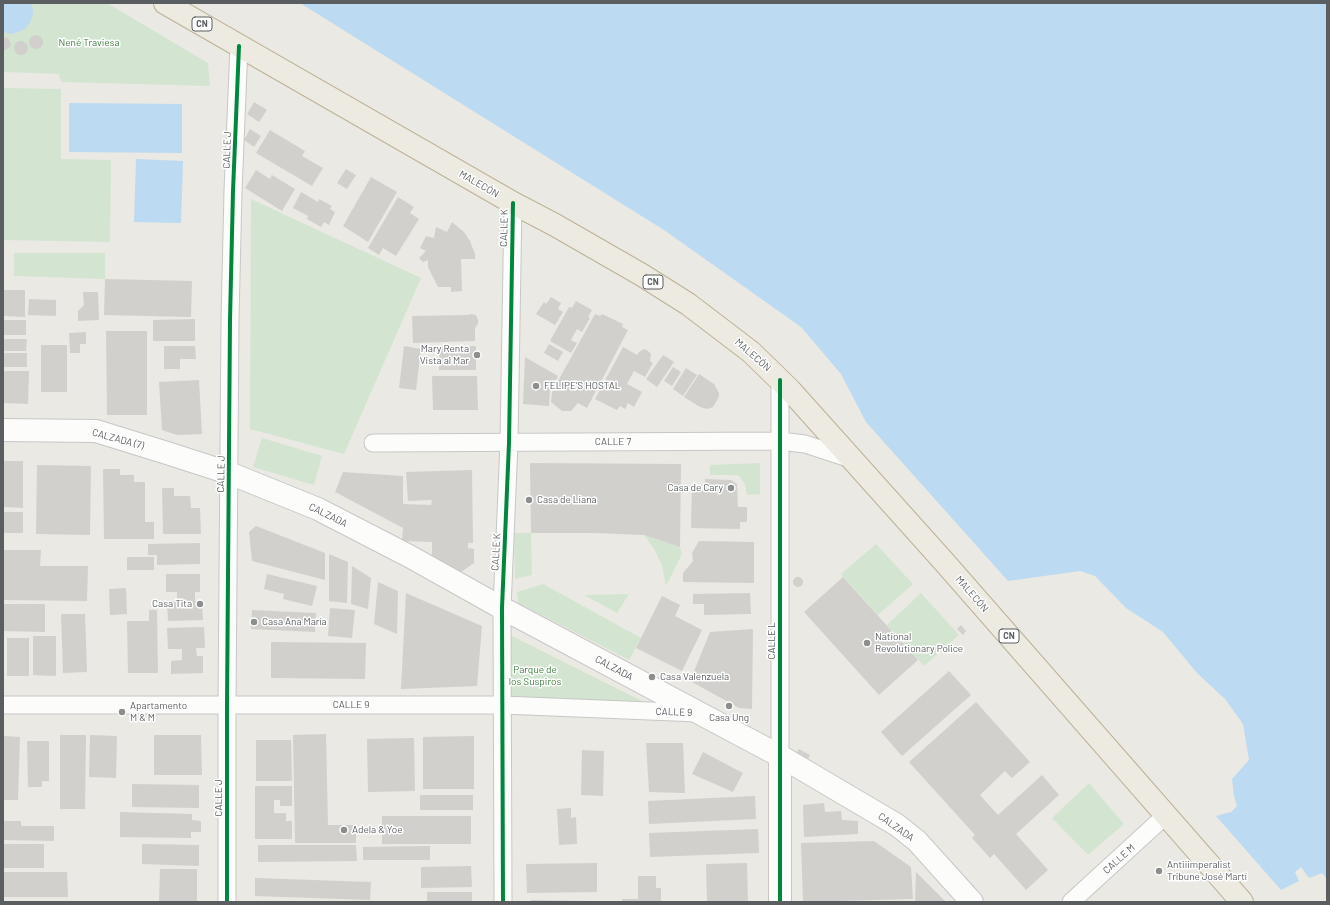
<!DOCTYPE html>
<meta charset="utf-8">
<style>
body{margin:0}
#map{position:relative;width:1330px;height:905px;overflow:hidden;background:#eae9e4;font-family:Barlow,sans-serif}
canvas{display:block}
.frame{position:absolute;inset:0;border:4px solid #5b5e61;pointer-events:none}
</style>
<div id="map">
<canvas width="1330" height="905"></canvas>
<div class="frame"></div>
</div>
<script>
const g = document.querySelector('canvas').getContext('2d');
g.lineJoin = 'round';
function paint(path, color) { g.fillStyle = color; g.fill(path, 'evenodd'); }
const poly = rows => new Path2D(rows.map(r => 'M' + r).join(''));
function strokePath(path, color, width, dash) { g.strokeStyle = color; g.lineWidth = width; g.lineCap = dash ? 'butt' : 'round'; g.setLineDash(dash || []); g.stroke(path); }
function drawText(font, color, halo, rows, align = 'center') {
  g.font = font + ' Barlow,sans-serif'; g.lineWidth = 3; g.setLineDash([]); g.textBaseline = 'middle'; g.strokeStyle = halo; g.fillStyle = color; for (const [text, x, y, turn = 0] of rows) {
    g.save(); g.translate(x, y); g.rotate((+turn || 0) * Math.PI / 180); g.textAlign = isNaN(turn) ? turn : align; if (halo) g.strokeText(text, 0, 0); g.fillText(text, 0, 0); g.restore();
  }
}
paint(poly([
 [3,3,107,3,208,63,210,86,61,82,59,74,3,72],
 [3,88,61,89,61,159,111,160,110,242,3,240],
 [251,199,421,278,344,454,250,429],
 [14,253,105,253,105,279,14,276],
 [262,438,322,456,314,485,253,467],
 [760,463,760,494,747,495,745,484,739,476,734,475,710,475,710,465],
 [514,533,531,533,532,575,515,579],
 [644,535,680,547,682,554,666,586,662,565,654,549],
 [876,544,913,584,878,615,841,574],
 [543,584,641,638,629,660,518,603,517,592],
 [921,593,959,635,924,666,887,625],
 [629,594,617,613,584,595],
 [510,635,642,701,642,705,511,699],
 [1089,783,1124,824,1088,855,1052,818]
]), '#d3e5d1');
paint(poly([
 [3,3,32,3,33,15,30,22,26,28,19,32,11,34,3,32],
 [300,3,1327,3,1327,879,1322,873,1309,878,1301,867,1295,872,1299,881,1281,890,1216,816,1231,812,1237,806,1234,796,1232,779,1249,760,1243,724,1225,699,1197,673,1163,632,1126,608,1095,576,1080,571,1008,581,866,422,841,374,801,327,664,230],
 [69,103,182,104,182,153,69,152],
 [136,159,183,161,181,223,134,222]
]), '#bcdaf1');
paint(poly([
 '29 42a7 7 0 1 1 14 0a7 7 0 1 1-14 0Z',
 [3,37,8,38,11,44,9,48,5,50,3,50],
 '14 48a7 7 0 1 1 14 0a7 7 0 1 1-14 0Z',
 [254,102,267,110,259,122,247,114],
 [250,129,261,136,254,147,244,140],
 [270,130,305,151,302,156,323,168,312,186,256,153],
 [346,169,356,175,347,189,337,183],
 [256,170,270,179,272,175,295,189,282,211,245,188],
 [371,177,397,192,368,242,343,226],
 [301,192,318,202,319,199,332,206,330,209,335,212,329,225,324,222,321,227,307,219,308,216,293,208],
 [398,197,414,207,410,213,419,219,396,256,383,248,379,255,368,248],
 [452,222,464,232,470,241,475,254,475,259,461,259,462,291,451,292,451,287,438,287,428,267,428,260,423,262,419,258,426,251,420,248,426,236,434,238,436,227,447,232],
 [105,279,192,281,191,317,104,315],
 [3,290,25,290,25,317,3,316],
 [83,292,98,292,99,320,78,321,78,311,84,305],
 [551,297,561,303,558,309,563,312,555,325,536,314,544,302,546,304],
 [29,299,56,300,56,316,28,315],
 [576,301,592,310,588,317,590,318,582,332,577,329,571,340,577,343,571,353,550,341,569,307,572,308],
 [471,314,476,315,478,320,478,324,475,328,475,341,413,343,412,316,468,315],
 [595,314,600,316,602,314,623,324,622,327,628,330,587,408,578,403,571,411,562,411,551,402,552,392],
 [195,319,195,341,153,341,153,320],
 [3,320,26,320,26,335,3,335],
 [106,331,147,331,147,415,107,415],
 [86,332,86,344,80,344,80,353,70,353,69,333],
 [3,339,27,339,26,351,3,351],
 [549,344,563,352,558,361,544,353],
 [41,345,67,345,67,392,41,392],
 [164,346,195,346,196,359,180,359,180,369,164,369],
 [404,346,421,349,416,390,399,388],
 [439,346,476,346,476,370,439,370],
 [623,347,637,355,640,351,645,349,648,351,651,354,650,361,653,363,645,377,634,371,627,384,642,392,634,407,628,403,625,409,620,406,617,410,595,399],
 [3,353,27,353,27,367,3,367],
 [663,355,674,362,657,387,646,379],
 [525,357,558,376,550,390,549,406,523,404],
 [673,367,681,372,672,386,664,381],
 [686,368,697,375,683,396,673,389],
 [3,371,29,371,28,404,3,403],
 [699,374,714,384,719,393,719,397,713,407,707,409,700,407,684,397],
 [432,376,477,376,478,410,433,410],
 [199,380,202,434,177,435,162,430,159,382],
 [3,461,23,461,23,508,3,507],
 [530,463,681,464,680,547,644,535,593,533,531,533],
 [37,465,91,466,90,535,36,534],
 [103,469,120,469,120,475,134,475,134,482,145,482,145,522,154,522,154,539,104,539],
 [472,470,473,543,468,543,468,548,474,549,474,563,461,572,432,556,432,542,402,541,403,528,335,492,343,472,403,476,403,504,431,505,432,500,408,501,406,472],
 [705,479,731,480,737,484,738,507,747,507,747,522,740,522,740,529,691,528,692,485,705,485],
 [162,488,174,488,174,496,190,496,191,508,200,508,201,534,163,534],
 [3,512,23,512,23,533,3,533],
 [256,526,325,553,325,580,252,561,249,532],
 [699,541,754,542,754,583,683,582,683,573,693,561,692,553],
 [200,543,200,564,157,565,157,555,148,555,148,544],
 [3,550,41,550,40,566,88,566,87,601,3,600],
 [329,554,348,562,347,603,329,601],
 [127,557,154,557,154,570,127,570],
 [352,566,371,578,368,609,351,604],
 [166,574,200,574,200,592,195,592,195,601,202,601,203,620,168,621,167,601,177,601,177,592,166,592],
 [267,574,317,586,312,606,283,599,284,594,264,589],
 [843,577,918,660,879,695,804,612],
 '793 582a5 5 0 1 1 10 0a5 5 0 1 1-10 0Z',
 [378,582,398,591,397,634,374,624],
 [126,588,127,614,110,615,109,589],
 [406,593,482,626,477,686,401,689],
 [750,593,751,614,704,615,704,604,693,604,693,594],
 [662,596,680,605,675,616,702,630,682,671,636,648],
 [3,604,45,604,45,632,3,631],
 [330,608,355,610,352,638,328,636],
 [149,610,157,610,158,673,128,673,127,621,149,621],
 [252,610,316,613,315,632,251,629],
 [61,614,85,614,87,672,63,673],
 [961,625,966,631,963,635,957,629],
 [204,627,205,648,196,648,197,656,203,656,203,673,171,674,171,661,182,660,182,649,168,649,167,628],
 [753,629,752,709,739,708,690,681,710,632],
 [33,636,56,636,56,676,33,675],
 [7,638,29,638,29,676,7,676],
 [271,642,366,643,365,679,271,678],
 [949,671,971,695,902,756,881,732],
 [976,702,1030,762,1012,778,1005,771,980,795,998,815,1042,775,1059,795,1016,834,1048,870,1026,890,994,854,990,858,972,838,975,835,909,762],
 [326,734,328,825,356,825,356,843,295,843,293,735],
 [60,735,86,735,85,809,60,809],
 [90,735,117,736,116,778,89,777],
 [154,735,201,735,202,775,154,775],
 [3,736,20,737,18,800,3,800],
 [474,736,474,789,423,789,423,737],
 [414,738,415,791,368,792,367,739],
 [256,740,291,740,292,781,256,781],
 [27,741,49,741,49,781,42,781,42,787,28,787],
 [646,743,683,743,685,793,649,792],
 [799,749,810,755,807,761,795,755],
 [582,750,604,751,603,796,581,795],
 [703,752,743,773,733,792,692,774],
 [132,784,199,785,199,808,132,807],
 [255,786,292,786,292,806,280,806,280,800,274,800,274,813,286,813,286,821,292,821,292,839,255,839],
 [420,795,473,795,473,810,420,810],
 [755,796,756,819,649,824,648,801],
 [824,803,825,812,841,811,842,820,858,821,858,834,804,837,803,805],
 [571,808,571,818,576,817,577,844,559,845,557,809],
 [120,812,192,814,192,820,201,821,201,832,191,832,191,838,120,837],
 [382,816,471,816,471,844,382,844],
 [3,821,21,821,21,826,54,826,54,841,3,840],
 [758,829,759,853,650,857,649,833],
 [874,841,911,867,913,899,803,902,801,843],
 [3,844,44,844,44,868,3,868],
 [142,844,199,845,199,866,142,864],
 [258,845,356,845,357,861,258,862],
 [430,846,430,860,363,860,363,847],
 [597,863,597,892,527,893,526,864],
 [747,863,748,902,707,902,706,864],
 [471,866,472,887,421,888,421,867],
 [160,869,197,869,197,902,159,902],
 [3,872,67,872,68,897,3,897],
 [916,872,946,902,915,902],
 [638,876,656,876,656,888,661,888,661,902,622,902,622,899,638,899],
 [255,878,371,882,370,900,255,896],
 [427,892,472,892,472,902,427,902],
 [531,900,587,901,587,902,531,902]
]), '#d1d0cd');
const street = poly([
 [373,443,780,441,805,444,851,459],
 [3,705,503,705,698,713],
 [780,756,780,380],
 [227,902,227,705,230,320,233,191,239,46],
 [503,902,502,608,509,443,513,203],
 [1071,902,1166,815]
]);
const secondary = poly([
 [3,430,96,431,167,453,229,473,318,509,409,556,502,608,780,756,897,825,917,841,972,902],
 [780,902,780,756]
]);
const highway = poly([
 [165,3,513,203,555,225,642,275,688,304,751,352,790,390,946,564,1242,902]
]);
strokePath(street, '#c7c7c6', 19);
strokePath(secondary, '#c6c7c6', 24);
strokePath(highway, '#bdb195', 24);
strokePath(street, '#fcfcfb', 17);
strokePath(secondary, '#fcfcfb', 22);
strokePath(highway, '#edeae1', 22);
strokePath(poly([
 [227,902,227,705,230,320,233,191,239,46],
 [503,902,502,608,509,443,513,203],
 [780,902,780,380]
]), '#00873e', 4);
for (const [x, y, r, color] of [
 [477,355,4,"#8d8f8f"],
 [536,386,4,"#8d8f8f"],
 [731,488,4,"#8d8f8f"],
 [529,500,4,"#8d8f8f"],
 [200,604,4,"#8d8f8f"],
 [254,622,4,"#8d8f8f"],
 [867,643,4,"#8d8f8f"],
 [652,677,4,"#8d8f8f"],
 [729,706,4,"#8d8f8f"],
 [122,712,4,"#8d8f8f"],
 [344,830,4,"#8d8f8f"],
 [1159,871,4,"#8d8f8f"]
]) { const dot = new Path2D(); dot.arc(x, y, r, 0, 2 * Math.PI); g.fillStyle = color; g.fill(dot); strokePath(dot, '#fff', 1.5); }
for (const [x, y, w] of [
 [202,24,20],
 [653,282,20],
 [1009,636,20]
]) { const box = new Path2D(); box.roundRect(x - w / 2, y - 7, w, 14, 3); g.fillStyle = '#fff'; g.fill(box); strokePath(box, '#5b5e61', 1); }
drawText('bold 9px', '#5b5e61', null, [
 ["CN",202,24],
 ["CN",653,282],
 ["CN",1009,636]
]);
drawText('10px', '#3d7e40', '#fff', [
 ["Nené Traviesa",89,43],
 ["Parque de",535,670],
 ["los Suspiros",535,682]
]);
drawText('10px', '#5b5e61', '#fff', [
 ["CALLE J",227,150,-88],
 ["MALECÓN",479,184,30],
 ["CALLE K",504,228,-89],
 ["MALECÓN",753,355,41],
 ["CALZADA (7)",118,439,15],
 ["CALLE 7",613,442],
 ["CALLE J",221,474,-89],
 ["CALZADA",328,515,26],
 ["CALLE K",496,552,-87],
 ["MALECÓN",972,594,49],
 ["CALLE L",772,641,-90],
 ["CALZADA",614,668,28],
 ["CALLE 9",351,705],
 ["CALLE 9",674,712,2],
 ["CALLE J",219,798,-90],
 ["CALZADA",896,827,35],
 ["CALLE M",1119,859,-42]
]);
drawText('10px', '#5b5e61', '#fff', [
 ["Mary Renta",469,349,"right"],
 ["Vista al Mar",469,361,"right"],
 ["FELIPE’S HOSTAL",544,386],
 ["Casa de Cary",723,488,"right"],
 ["Casa de Liana",537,500],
 ["Casa Tita",192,604,"right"],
 ["Casa Ana María",262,622],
 ["National",875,637],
 ["Revolutionary Police",875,649],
 ["Casa Valenzuela",660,677],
 ["Apartamento",130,706],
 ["M & M",130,718],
 ["Casa Ung",729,718,"center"],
 ["Adela & Yoe",352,830],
 ["Antiiimperalist",1167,865],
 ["Tribune José Martí",1167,877]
], 'left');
</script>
